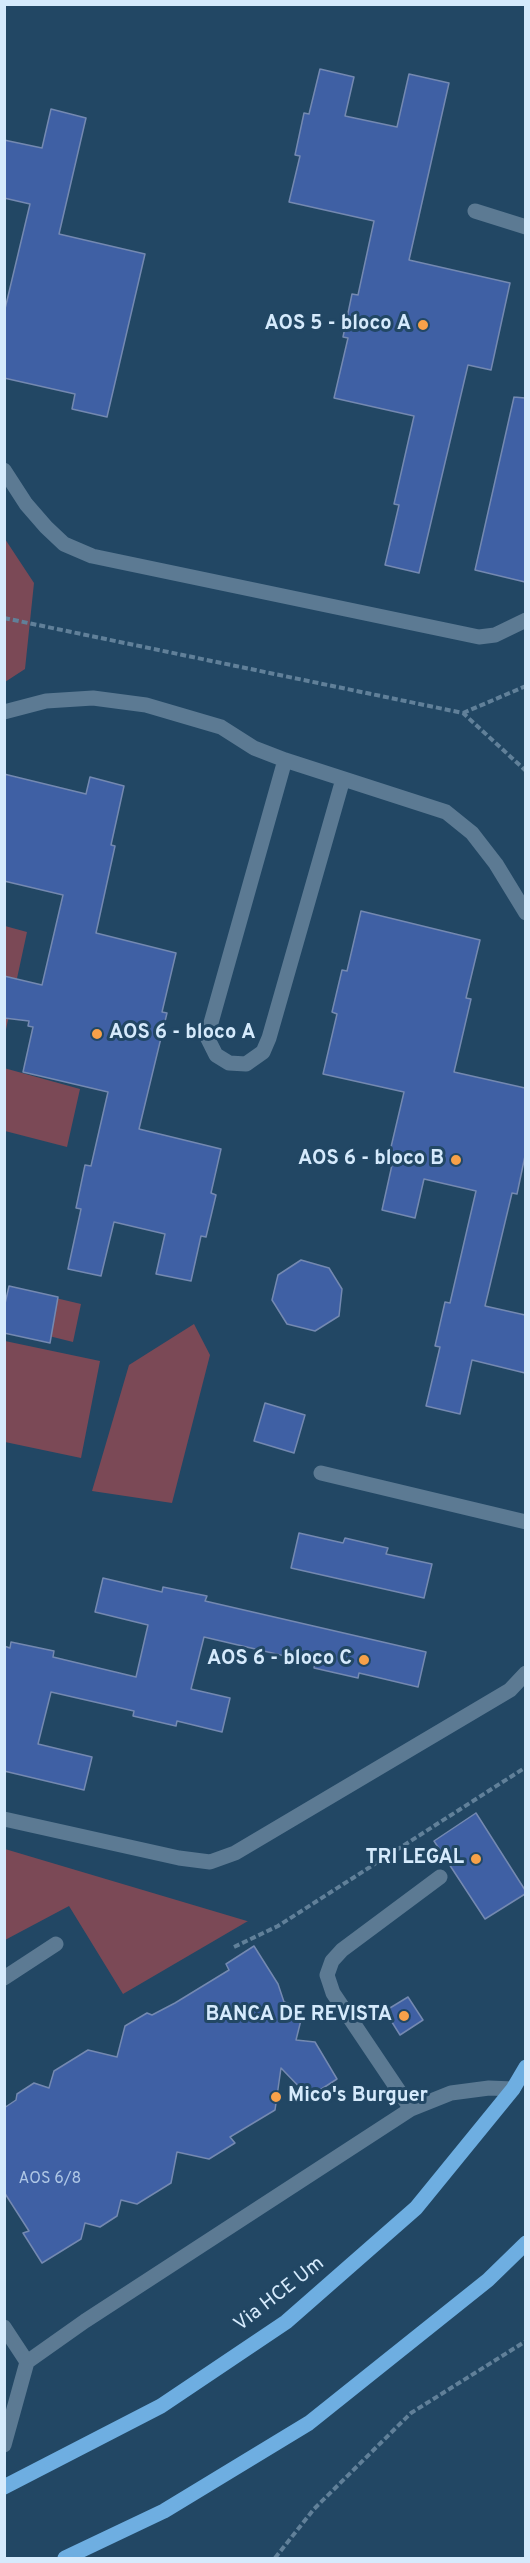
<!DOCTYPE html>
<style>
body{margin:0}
#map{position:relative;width:530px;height:2563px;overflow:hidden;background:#224764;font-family:Overpass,sans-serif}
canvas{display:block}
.frame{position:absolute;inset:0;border:6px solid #d5eafc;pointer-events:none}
</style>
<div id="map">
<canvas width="530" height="2563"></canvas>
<div class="frame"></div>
</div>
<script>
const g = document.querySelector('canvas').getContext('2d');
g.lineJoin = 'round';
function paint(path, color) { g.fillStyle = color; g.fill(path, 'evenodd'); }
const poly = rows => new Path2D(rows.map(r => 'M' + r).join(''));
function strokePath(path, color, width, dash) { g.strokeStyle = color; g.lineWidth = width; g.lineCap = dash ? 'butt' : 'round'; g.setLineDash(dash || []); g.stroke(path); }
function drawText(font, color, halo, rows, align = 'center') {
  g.font = font + ' Overpass,sans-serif'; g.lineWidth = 6; g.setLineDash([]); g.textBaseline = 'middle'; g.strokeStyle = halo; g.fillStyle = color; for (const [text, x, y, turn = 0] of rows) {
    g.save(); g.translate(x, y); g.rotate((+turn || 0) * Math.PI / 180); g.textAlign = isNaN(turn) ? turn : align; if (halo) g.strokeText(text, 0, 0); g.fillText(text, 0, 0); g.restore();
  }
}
paint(poly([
 [5,539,34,583,25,669,5,682],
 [5,926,27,932,5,1034],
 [4,1068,80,1089,67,1147,5,1131],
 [26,1291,81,1304,73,1342,17,1328],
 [194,1324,210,1355,172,1503,92,1491,129,1365],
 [5,1341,100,1361,81,1458,5,1442],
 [5,1849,247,1921,248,1921,123,1994,69,1906,5,1940]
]), '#7b4956');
const building = poly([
 [320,69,354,77,345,116,397,127,409,74,449,83,409,260,510,283,491,370,468,365,419,573,385,565,399,505,394,504,414,416,334,398,348,338,343,337,352,294,358,295,374,221,289,202,300,156,295,155,304,113,309,114,320,69],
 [51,109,86,118,59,234,145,254,107,417,72,409,75,394,4,378,4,313,30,204,4,198,4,140,42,148,51,109],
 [514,397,525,398,525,582,475,570,514,397],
 [4,774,86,794,90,777,124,786,111,845,115,846,96,933,176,953,162,1012,167,1013,139,1129,221,1149,211,1193,216,1195,206,1237,201,1236,191,1281,156,1274,165,1234,114,1222,101,1276,68,1269,81,1209,76,1208,85,1165,91,1166,108,1092,23,1072,33,1027,28,1026,29,1021,4,1018,4,976,42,985,63,895,4,881,4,774],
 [361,911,480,940,466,998,471,999,454,1072,525,1088,525,1156,517,1194,512,1193,485,1306,525,1315,525,1373,472,1360,460,1414,426,1406,440,1347,435,1346,445,1302,450,1303,476,1191,424,1179,415,1218,382,1210,392,1165,387,1164,404,1092,323,1074,337,1014,332,1012,342,970,347,971,361,911],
 [301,1260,329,1268,342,1289,339,1316,315,1331,287,1324,272,1300,278,1275,301,1260],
 [9,1286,58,1297,50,1343,4,1333,4,1308,9,1286],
 [265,1403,305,1415,294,1453,254,1441,265,1403],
 [299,1533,343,1543,345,1538,388,1548,386,1554,432,1564,424,1598,291,1568,299,1533],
 [103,1578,162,1592,163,1587,207,1596,205,1601,426,1652,418,1687,359,1673,358,1678,314,1668,315,1663,204,1637,191,1689,230,1698,222,1732,177,1721,176,1726,133,1716,134,1711,51,1692,38,1744,92,1757,84,1790,4,1771,4,1646,10,1648,11,1642,54,1651,53,1657,136,1677,148,1625,95,1612,103,1578],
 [476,1813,525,1890,525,1894,485,1919,434,1841,476,1813],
 [254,1946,278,1984,284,2002,290,2004,301,2020,296,2040,315,2042,337,2079,309,2097,281,2068,275,2110,230,2137,235,2143,209,2159,177,2152,171,2183,137,2204,121,2200,117,2216,100,2227,85,2223,81,2239,42,2263,23,2233,29,2231,4,2192,4,2108,16,2100,17,2094,34,2083,49,2088,54,2071,88,2050,117,2057,125,2026,147,2013,152,2015,175,2003,229,1970,226,1964,254,1946],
 [408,1997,423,2020,400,2035,385,2011,408,1997]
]);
paint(building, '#3f60a4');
strokePath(building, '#7489b1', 1.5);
strokePath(poly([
 [4,618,463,713,526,771],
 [463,713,526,686],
 [234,1947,278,1926,526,1767],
 [275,2558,314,2509,411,2413,526,2341]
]), '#618099', 4, [6, 3]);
strokePath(poly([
 [475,211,526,227],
 [4,470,26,504,46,527,64,544,92,556,479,637,495,635,526,620],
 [4,712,46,701,93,698,146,705,221,727,254,748,285,760,446,812,472,833,496,864,526,913],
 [285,760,207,1037,216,1055,229,1063,246,1064,263,1052,269,1038,343,779],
 [321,1473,526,1522],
 [4,1819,179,1858,210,1862,235,1853,510,1690,526,1673],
 [4,1978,56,1944],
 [411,2109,333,1993,327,1975,332,1961,342,1950,440,1877],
 [4,2327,27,2362],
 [4,2445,27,2362,85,2321,411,2109,451,2093,489,2088,513,2089]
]), '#5c7a93', 15);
strokePath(poly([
 [4,2487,161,2406,286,2322,416,2208,513,2089,526,2067],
 [65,2558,164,2511,309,2423,488,2280,526,2243]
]), '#6eaee1', 15);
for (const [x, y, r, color] of [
 [423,325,6,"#f7a149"],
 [97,1034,6,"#f7a149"],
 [456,1160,6,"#f7a149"],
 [364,1660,6,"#f7a149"],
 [476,1859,6,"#f7a149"],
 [404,2016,6,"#f7a149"],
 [276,2097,6,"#f7a149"]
]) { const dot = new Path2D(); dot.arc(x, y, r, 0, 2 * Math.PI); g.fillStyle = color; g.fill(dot); strokePath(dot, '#224764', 2); }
drawText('16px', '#b0c8e6', null, [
 ["AOS 6/8",50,2180]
]);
drawText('bold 20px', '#d5eafc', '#224764', [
 ["AOS 5 - bloco A",411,325],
 ["AOS 6 - bloco A",109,1034,"left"],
 ["AOS 6 - bloco B",444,1160],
 ["AOS 6 - bloco C",352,1660],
 ["TRI LEGAL",464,1859],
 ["BANCA DE REVISTA",392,2016],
 ["Mico's Burguer",288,2097,"left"]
], 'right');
drawText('20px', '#d5eafc', '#224764', [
 ["Via HCE Um",280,2295,-38]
]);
</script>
